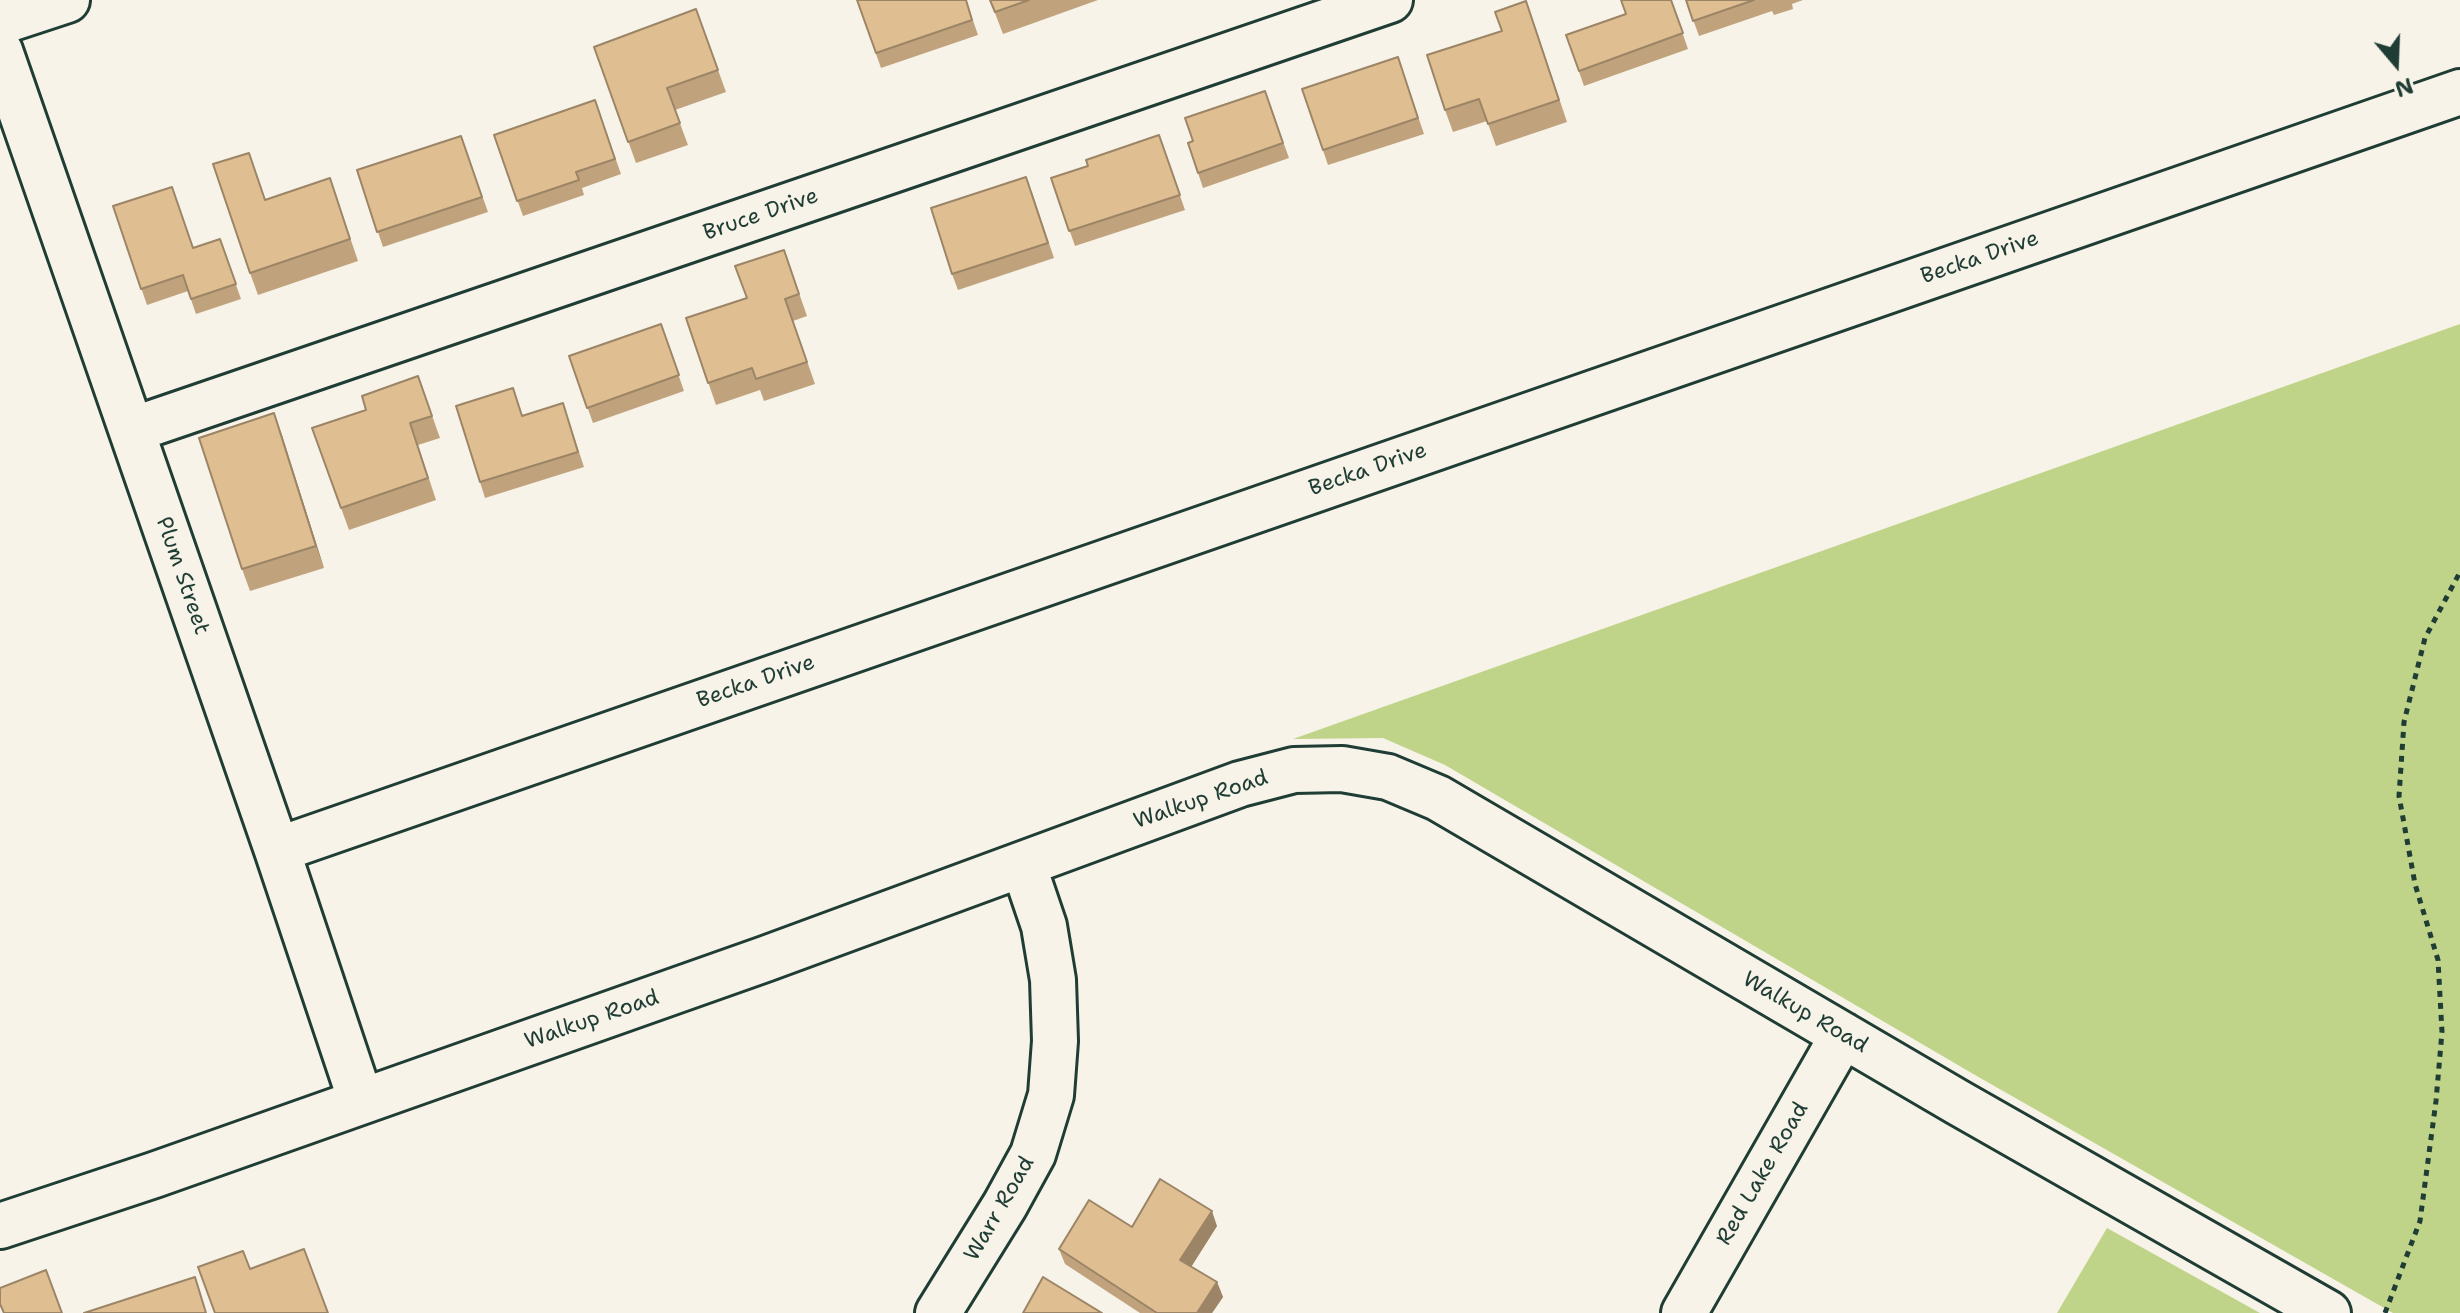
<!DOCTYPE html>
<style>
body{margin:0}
#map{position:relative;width:2460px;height:1313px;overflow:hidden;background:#f7f3e8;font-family:"Shantell Sans",sans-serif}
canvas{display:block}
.north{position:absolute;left:2356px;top:24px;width:80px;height:80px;-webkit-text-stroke:6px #f7f3e8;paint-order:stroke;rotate:161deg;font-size:22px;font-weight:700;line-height:32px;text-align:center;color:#1f3d34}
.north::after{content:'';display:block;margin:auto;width:28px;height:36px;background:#1f3d34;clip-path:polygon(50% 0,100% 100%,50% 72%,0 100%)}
</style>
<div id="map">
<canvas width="2460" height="1313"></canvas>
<div class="north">N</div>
</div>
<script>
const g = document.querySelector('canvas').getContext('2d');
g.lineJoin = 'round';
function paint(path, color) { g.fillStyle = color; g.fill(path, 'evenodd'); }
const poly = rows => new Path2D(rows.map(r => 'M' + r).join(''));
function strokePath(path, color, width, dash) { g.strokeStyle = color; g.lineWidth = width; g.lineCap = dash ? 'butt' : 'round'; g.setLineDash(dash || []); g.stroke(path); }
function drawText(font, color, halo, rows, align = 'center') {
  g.font = font + ' "Shantell Sans",sans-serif'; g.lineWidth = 6; g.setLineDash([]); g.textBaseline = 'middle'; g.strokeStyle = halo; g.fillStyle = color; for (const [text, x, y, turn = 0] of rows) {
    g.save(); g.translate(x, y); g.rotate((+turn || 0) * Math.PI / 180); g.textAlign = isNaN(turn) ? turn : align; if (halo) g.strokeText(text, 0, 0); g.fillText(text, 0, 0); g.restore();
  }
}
paint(poly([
 [2460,324,2460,1313,2393,1313,1975,1075,1445,765,1383,738,1293,739],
 [2107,1228,2260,1313,2057,1313]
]), '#bfd489');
const minor = poly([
 [0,22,67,0],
 [0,51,277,850,361,1101],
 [132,430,1390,0],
 [277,850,2460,92],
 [0,1226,154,1175,765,959,1240,784,1294,770,1342,769,1388,777,1438,798,1959,1103,2328,1313],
 [938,1313,1005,1205,1033,1154,1051,1095,1055,1041,1053,980,1044,926,1023,864],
 [1684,1313,1843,1035]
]);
strokePath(minor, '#1f3d34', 50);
strokePath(poly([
 [2385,1313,2420,1221,2436,1101,2442,1032,2438,960,2415,884,2399,796,2404,722,2425,638,2460,572]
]), '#1f3d34', 5, [6, 6]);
strokePath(minor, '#f7f3e8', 44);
paint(poly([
 [857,0,966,0,978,35,881,68],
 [990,0,1098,0,1003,34],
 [1671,0,1688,49,1584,86,1566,35,1626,14],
 [1686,0,1803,0,1792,4,1793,9,1774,15,1772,11,1699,36],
 [696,9,726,92,675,110,688,145,636,163,594,47],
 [1534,23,1567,122,1496,146,1487,121,1453,132,1445,110],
 [1398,57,1424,134,1328,165,1302,89],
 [1265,91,1289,158,1203,188,1188,143,1193,141],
 [595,100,621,174,582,188,584,195,523,216,494,135],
 [1159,135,1185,210,1075,246,1051,178,1088,166],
 [461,136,488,212,383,247,357,170],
 [330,178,358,261,258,295,250,273,265,200],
 [1032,192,1054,258,958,290,952,274],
 [113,206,193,248,220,239,241,299,196,314,188,291,147,305],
 [784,250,807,316,793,321,815,384,764,401,760,390,716,405,686,318,747,298],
 [661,324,684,391,593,423,569,356],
 [418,376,440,438,418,445,436,500,349,530,312,428,366,410],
 [563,403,584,467,485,498,480,482,523,415],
 [274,413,324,568,250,591,242,569],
 [1217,1226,1191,1267,1217,1282,1223,1297,1212,1313,1140,1313,1065,1264,1059,1249,1132,1227]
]), '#c0a37d');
paint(poly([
 [274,413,282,435,324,568,316,546],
 [1212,1211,1217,1226,1186,1275,1180,1260],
 [1217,1282,1223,1297,1212,1313,1197,1313]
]), '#9c8566');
const building = poly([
 [857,0,966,0,972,20,876,53,857,0],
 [990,0,1029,0,995,12,990,0],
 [1621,0,1671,0,1683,33,1579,71,1566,35,1626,14,1621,0],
 [1686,0,1754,0,1693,21,1686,0],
 [1526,1,1559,100,1488,124,1479,99,1445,110,1427,55,1502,31,1495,12,1526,1],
 [696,9,718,70,667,88,680,123,628,142,594,47,696,9],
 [1398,57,1418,118,1323,150,1302,89,1398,57],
 [1265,91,1283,143,1198,173,1188,143,1193,141,1185,118,1265,91],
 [595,100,615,159,576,172,579,180,517,201,494,135,595,100],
 [1159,135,1180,195,1069,231,1051,178,1088,166,1086,160,1159,135],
 [461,136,482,197,377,232,357,170,461,136],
 [249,153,265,200,330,178,350,239,250,273,213,164,249,153],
 [1026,177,1048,243,952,274,931,208,1026,177],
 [172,187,193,248,220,239,236,284,191,299,183,275,141,289,113,206,172,187],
 [784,250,799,294,785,299,807,362,756,379,752,368,708,383,686,318,747,298,735,266,784,250],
 [661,324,679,375,587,408,569,356,661,324],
 [418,376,432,416,410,423,428,478,341,508,312,428,366,410,362,396,418,376],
 [513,388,522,416,563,403,578,452,480,482,456,406,513,388],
 [274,413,316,546,242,569,199,438,274,413],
 [1160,1179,1212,1211,1180,1260,1217,1282,1197,1313,1157,1313,1059,1249,1089,1200,1132,1227,1160,1179],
 [304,1249,328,1313,215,1313,198,1267,243,1251,250,1269,304,1249],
 [46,1270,62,1313,4,1313,0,1304,0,1288,46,1270],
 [195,1277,206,1313,84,1313,195,1277],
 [1043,1277,1102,1313,1023,1313,1043,1277]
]);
paint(building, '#dfbe91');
strokePath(building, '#9c8566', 2);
drawText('22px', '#1f3d34', '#f7f3e8', [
 ["Bruce Drive",761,215,-19],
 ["Becka Drive",1980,258,-19],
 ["Becka Drive",1368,470,-19],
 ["Plum Street",182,576,71],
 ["Becka Drive",756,682,-19],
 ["Walkup Road",1201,800,-19],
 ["Walkup Road",1805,1013,30],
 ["Walkup Road",592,1020,-19],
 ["Red Lake Road",1763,1174,-60],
 ["Warr Road",1000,1209,-60]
]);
</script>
